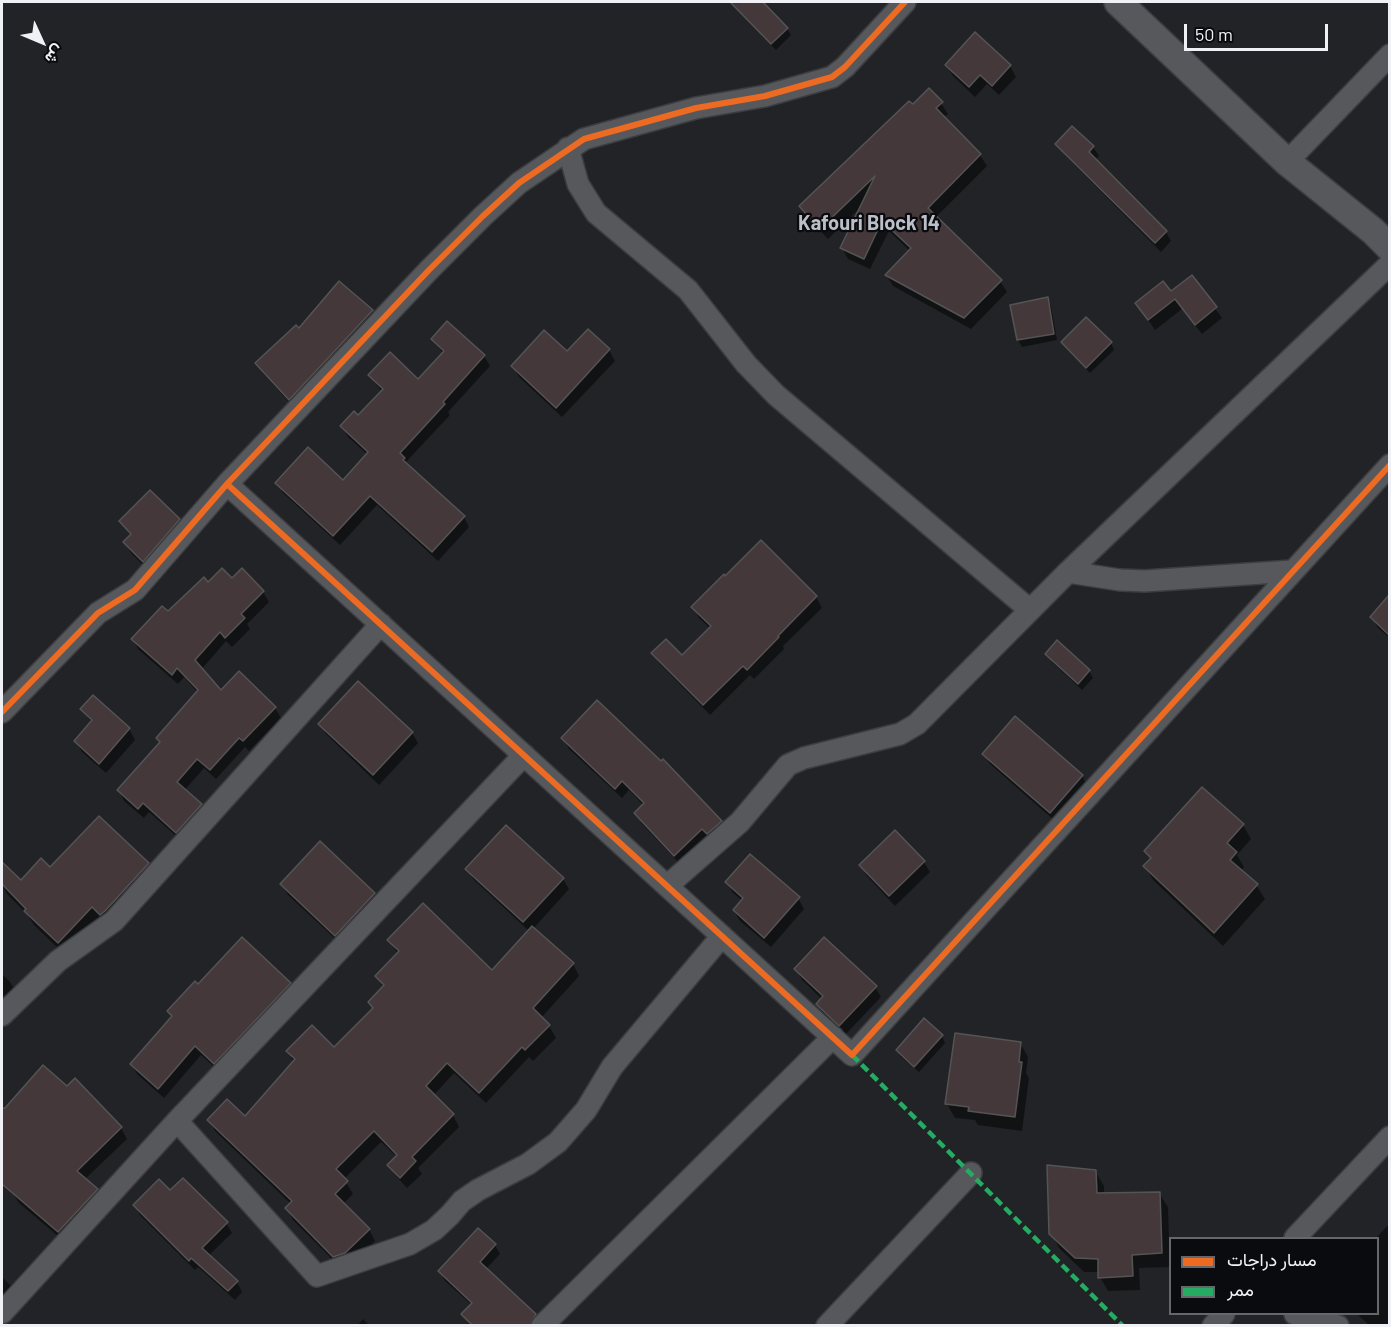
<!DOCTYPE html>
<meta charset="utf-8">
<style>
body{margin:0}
#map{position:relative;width:1391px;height:1327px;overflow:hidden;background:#212326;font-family:Barlow,Vazirmatn,sans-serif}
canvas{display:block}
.frame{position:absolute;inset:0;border:3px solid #eff1f6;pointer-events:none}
.legend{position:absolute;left:1169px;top:1237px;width:210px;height:78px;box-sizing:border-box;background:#0a0b0e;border:2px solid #66676b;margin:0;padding:8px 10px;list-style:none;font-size:18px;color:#eff1f6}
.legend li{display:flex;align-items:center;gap:12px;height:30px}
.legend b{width:30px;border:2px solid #66676b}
.north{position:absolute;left:12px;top:12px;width:60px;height:60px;-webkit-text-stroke:4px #0a0b0e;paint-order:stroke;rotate:134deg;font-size:16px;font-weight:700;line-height:24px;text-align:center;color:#eff1f6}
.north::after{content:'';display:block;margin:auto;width:21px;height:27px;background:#eff1f6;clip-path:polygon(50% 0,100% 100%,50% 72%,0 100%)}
.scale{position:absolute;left:1184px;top:24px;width:144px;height:27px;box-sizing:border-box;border:3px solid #eff1f6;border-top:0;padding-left:8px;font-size:18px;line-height:21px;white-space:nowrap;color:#eff1f6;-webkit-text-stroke:4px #0a0b0e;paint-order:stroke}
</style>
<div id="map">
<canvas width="1391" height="1327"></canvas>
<div class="frame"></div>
<ul class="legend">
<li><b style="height:8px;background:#ed6a23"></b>مسار دراجات</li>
<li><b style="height:8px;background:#26ab63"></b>ممر</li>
</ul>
<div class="north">ش</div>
<div class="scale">50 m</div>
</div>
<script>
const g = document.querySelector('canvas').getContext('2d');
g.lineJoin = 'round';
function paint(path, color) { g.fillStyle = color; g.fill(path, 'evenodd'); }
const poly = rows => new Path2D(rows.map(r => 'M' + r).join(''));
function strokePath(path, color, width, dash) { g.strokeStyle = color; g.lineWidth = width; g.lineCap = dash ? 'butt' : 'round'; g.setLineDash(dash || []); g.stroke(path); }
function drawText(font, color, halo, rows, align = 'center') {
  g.font = font + ' Barlow,sans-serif'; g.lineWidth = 4.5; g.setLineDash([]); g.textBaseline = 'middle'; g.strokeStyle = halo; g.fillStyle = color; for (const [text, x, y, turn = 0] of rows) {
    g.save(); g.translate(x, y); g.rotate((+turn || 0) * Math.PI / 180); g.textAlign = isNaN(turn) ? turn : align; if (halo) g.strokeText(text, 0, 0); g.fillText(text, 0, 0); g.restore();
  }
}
paint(poly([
 [743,2,761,2,787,29,791,35,776,50,741,14,737,7],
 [975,34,1010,66,1016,77,999,95,987,84,975,97,953,76,946,65],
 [941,103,948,114,943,118,980,155,987,166,935,218,1000,281,1007,292,971,329,893,286,887,276,910,251,889,231,870,269,848,259,842,248,862,206,828,239,808,218,801,207,912,107],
 [1057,144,1093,147,1099,156,1095,160,1166,232,1171,241,1161,252,1063,153],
 [1192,277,1222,318,1202,334,1182,309,1155,330,1137,303,1171,293],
 [339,283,372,311,378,321,295,409,263,373,257,363,299,330],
 [1047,299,1051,306,1057,340,1022,347,1018,340,1012,306],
 [447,323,484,356,490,366,448,412,450,415,406,462,464,517,469,527,438,561,377,505,340,545,283,493,277,483,343,482,368,455,348,437,342,427,358,417,382,392,370,376,419,381,444,354,432,339],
 [1063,343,1111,343,1114,350,1090,373,1067,349],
 [609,350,615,361,562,417,519,377,513,366,567,354],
 [179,520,185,530,149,571,131,553,125,543,131,536,121,522],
 [761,542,816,597,822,608,783,646,784,649,754,679,750,675,710,715,659,663,653,653,682,658,711,629,699,618,693,607],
 [242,571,263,592,269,602,247,624,250,629,232,647,226,641,201,670,221,692,275,708,281,718,249,751,245,747,216,779,204,768,184,791,201,805,206,816,183,842,149,812,144,818,124,801,119,790,160,743,157,738,198,693,184,677,178,684,139,650,133,640,208,584,232,580],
 [1390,598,1390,638,1378,628,1372,617],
 [1058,642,1089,671,1093,678,1082,690,1052,662,1048,655],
 [93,697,129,729,135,740,106,773,82,752,76,741,92,723,82,709],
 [320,724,412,733,418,743,379,785,326,734],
 [563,738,721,821,727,832,681,865,642,824,636,814,644,806,629,790,622,798,569,749],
 [984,754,1082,776,1088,786,1056,822,990,764],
 [1243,825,1251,839,1237,855,1244,867,1241,871,1256,885,1265,899,1223,946,1153,880,1145,866,1151,860,1146,852],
 [320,843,374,894,380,905,342,945,288,895,282,884],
 [924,862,930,872,895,906,867,876,861,866],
 [148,864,156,878,66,956,34,925,27,914,7,894,2,885,2,878,8,870,21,882],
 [467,869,563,879,569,889,533,929,573,964,579,976,541,1018,549,1026,556,1038,533,1061,529,1057,486,1103,454,1073,433,1096,453,1115,459,1127,418,1168,422,1174,407,1188,396,1176,389,1165,397,1157,381,1142,344,1179,353,1194,343,1204,369,1229,375,1241,352,1264,341,1268,293,1220,287,1208,291,1204,215,1131,209,1120,245,1118,294,1062,288,1051,334,1049,374,1010,370,1003,384,988,377,976,398,954,389,941,492,972,529,931,473,879],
 [727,882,798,898,804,909,771,947,740,921,734,911,743,901,733,893],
 [796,969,875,987,881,997,845,1035,824,1014,817,1004,822,999,802,980],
 [2,974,10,982,17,994,2,1011],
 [289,984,295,993,220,1072,201,1055,164,1098,137,1074,132,1064,173,1018,169,1011,198,986],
 [942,1036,945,1043,919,1072,901,1057,897,1050],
 [1020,1043,1028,1057,1026,1073,1029,1078,1022,1131,978,1125,975,1120,955,1118,947,1104],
 [75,1080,121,1128,127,1139,85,1179,97,1190,103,1200,65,1242,19,1203,13,1193,16,1189,2,1174,2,1113,67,1088],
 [1095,1171,1104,1186,1104,1194,1159,1193,1168,1207,1170,1267,1139,1268,1140,1290,1108,1291,1100,1277,1100,1272,1084,1272,1059,1248,1051,1233],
 [170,1192,226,1223,232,1233,208,1256,237,1282,242,1292,235,1300,198,1267,195,1270,140,1215,135,1205],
 [1390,1223,1390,1326,1370,1326,1357,1314,1378,1314,1378,1238,1376,1238],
 [495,1245,500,1254,486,1269,535,1315,540,1324,539,1326,470,1326,463,1314,472,1305,445,1281,440,1272],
 [2,1277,10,1285,16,1295,2,1311],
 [363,1319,370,1326,357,1326]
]), '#0007');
const building = poly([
 [730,2,763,2,788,28,771,44,730,2],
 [975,32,1011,65,992,86,980,75,969,87,945,65,975,32],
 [929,88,943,102,936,108,981,154,928,208,1002,280,964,318,885,275,911,248,882,221,864,259,840,248,875,176,820,229,799,206,909,101,913,104,929,88],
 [1072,126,1094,146,1089,152,1167,231,1155,243,1055,144,1072,126],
 [1192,275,1217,307,1195,325,1175,299,1148,320,1135,303,1163,281,1171,291,1192,275],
 [339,281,373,310,289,400,255,363,296,325,299,328,339,281],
 [1048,297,1054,334,1017,340,1010,305,1048,297],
 [1086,317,1112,342,1086,368,1061,342,1086,317],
 [447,321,485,355,443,402,445,404,400,453,405,458,403,460,465,516,432,552,370,496,333,536,275,483,308,447,343,480,368,452,340,426,354,411,358,415,383,389,368,375,390,352,418,379,444,351,431,339,447,321],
 [588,329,610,349,556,408,511,366,544,330,567,351,588,329],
 [150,490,180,519,143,562,123,542,131,534,119,521,150,490],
 [761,540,817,596,778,636,779,637,747,670,743,666,703,705,651,653,666,639,682,655,711,626,691,607,724,574,725,576,761,540],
 [222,568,232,578,242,568,264,591,241,614,245,618,225,638,220,632,195,660,221,690,239,671,276,707,243,741,239,738,210,770,197,759,177,782,202,804,176,833,143,803,138,809,117,790,160,742,156,738,198,690,177,668,172,675,131,639,162,606,168,611,204,577,208,582,222,568],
 [1389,595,1389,635,1370,617,1389,595],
 [1057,640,1090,670,1078,684,1045,654,1057,640],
 [358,681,413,732,373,775,318,724,358,681],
 [93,695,130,728,99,764,74,741,92,720,80,709,93,695],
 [597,700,661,761,663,759,722,821,707,834,702,829,674,856,634,813,644,803,622,781,615,789,561,738,597,700],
 [1015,716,1083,775,1050,813,982,754,1015,716],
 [1202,787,1244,824,1227,843,1237,852,1230,860,1258,884,1214,933,1143,866,1151,858,1144,851,1202,787],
 [99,816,149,863,105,911,100,915,92,907,58,943,24,911,26,909,2,884,2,862,21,880,41,858,50,867,99,816],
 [506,825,564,878,523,922,465,869,506,825],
 [895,830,925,861,889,896,859,865,895,830],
 [320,841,375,893,335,936,280,884,320,841],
 [750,854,800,897,764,938,733,910,743,898,725,882,750,854],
 [423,903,492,970,532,926,574,963,533,1008,550,1025,525,1050,522,1047,479,1093,447,1063,426,1086,454,1114,412,1157,416,1161,400,1178,387,1165,397,1155,374,1131,336,1169,348,1181,335,1194,370,1229,345,1253,333,1257,285,1208,292,1201,207,1120,227,1099,245,1116,295,1059,286,1051,312,1025,334,1047,373,1008,368,1002,384,985,375,976,399,951,387,940,423,903],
 [242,937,291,983,214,1064,195,1046,158,1089,130,1064,172,1016,167,1011,195,981,198,984,242,937],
 [824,937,877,986,839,1026,816,1004,823,996,794,969,824,937],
 [924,1018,943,1035,914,1067,896,1050,924,1018],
 [955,1033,1021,1042,1019,1062,1022,1062,1015,1117,968,1111,969,1107,945,1104,955,1033],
 [43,1065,67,1086,75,1078,122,1127,77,1171,98,1189,58,1232,2,1184,2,1108,5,1108,43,1065],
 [1047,1165,1096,1170,1097,1193,1160,1192,1162,1253,1132,1255,1133,1276,1098,1278,1098,1259,1075,1258,1049,1234,1047,1165],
 [183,1178,228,1222,202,1248,238,1281,228,1291,191,1258,189,1261,133,1205,159,1179,170,1190,183,1178],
 [478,1228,496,1244,480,1262,536,1314,530,1326,473,1326,461,1314,472,1303,438,1271,478,1228]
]);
paint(building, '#44383a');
strokePath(building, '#555455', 1.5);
const minor = poly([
 [568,148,578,184,596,213,688,290,746,364,776,395,1030,610],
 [1287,162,1390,55],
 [227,484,852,1055,1390,465],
 [1068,572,1120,580,1145,581,1292,571],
 [2,712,98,613,135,590,227,484,429,270,483,216,519,183,584,139,696,108,765,96,832,77,845,67,905,2],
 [667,886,740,822,788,765,804,758,900,734,917,724,1068,572,1390,264],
 [2,1015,58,961,114,921,381,624],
 [177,1121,317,1276,410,1244,434,1230,450,1215,462,1201,478,1190,528,1164,558,1142,586,1110,612,1067,722,936],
 [1295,1238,1390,1137],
 [2,1313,177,1121,524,755],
 [1295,1314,1338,1326],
 [542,1326,833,1037],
 [827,1326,971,1173],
 [1213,1326,1224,1314]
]);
const tertiary = poly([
 [1118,2,1287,162,1373,231,1390,248]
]);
strokePath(minor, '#3c3d41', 24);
strokePath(tertiary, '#3c3d41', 30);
strokePath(minor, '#56585b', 21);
strokePath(tertiary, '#56585b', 27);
strokePath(poly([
 [852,1055,1123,1326]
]), '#26ab63', 4.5, [9, 4.5]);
strokePath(poly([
 [227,484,852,1055,1390,465],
 [2,712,98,613,135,590,227,484,429,270,483,216,519,183,584,139,696,108,765,96,832,77,845,67,905,2]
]), '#ed6a23', 6);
drawText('bold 20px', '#babfc8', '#0a0b0e', [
 ["Kafouri Block 14",869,223]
]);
</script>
